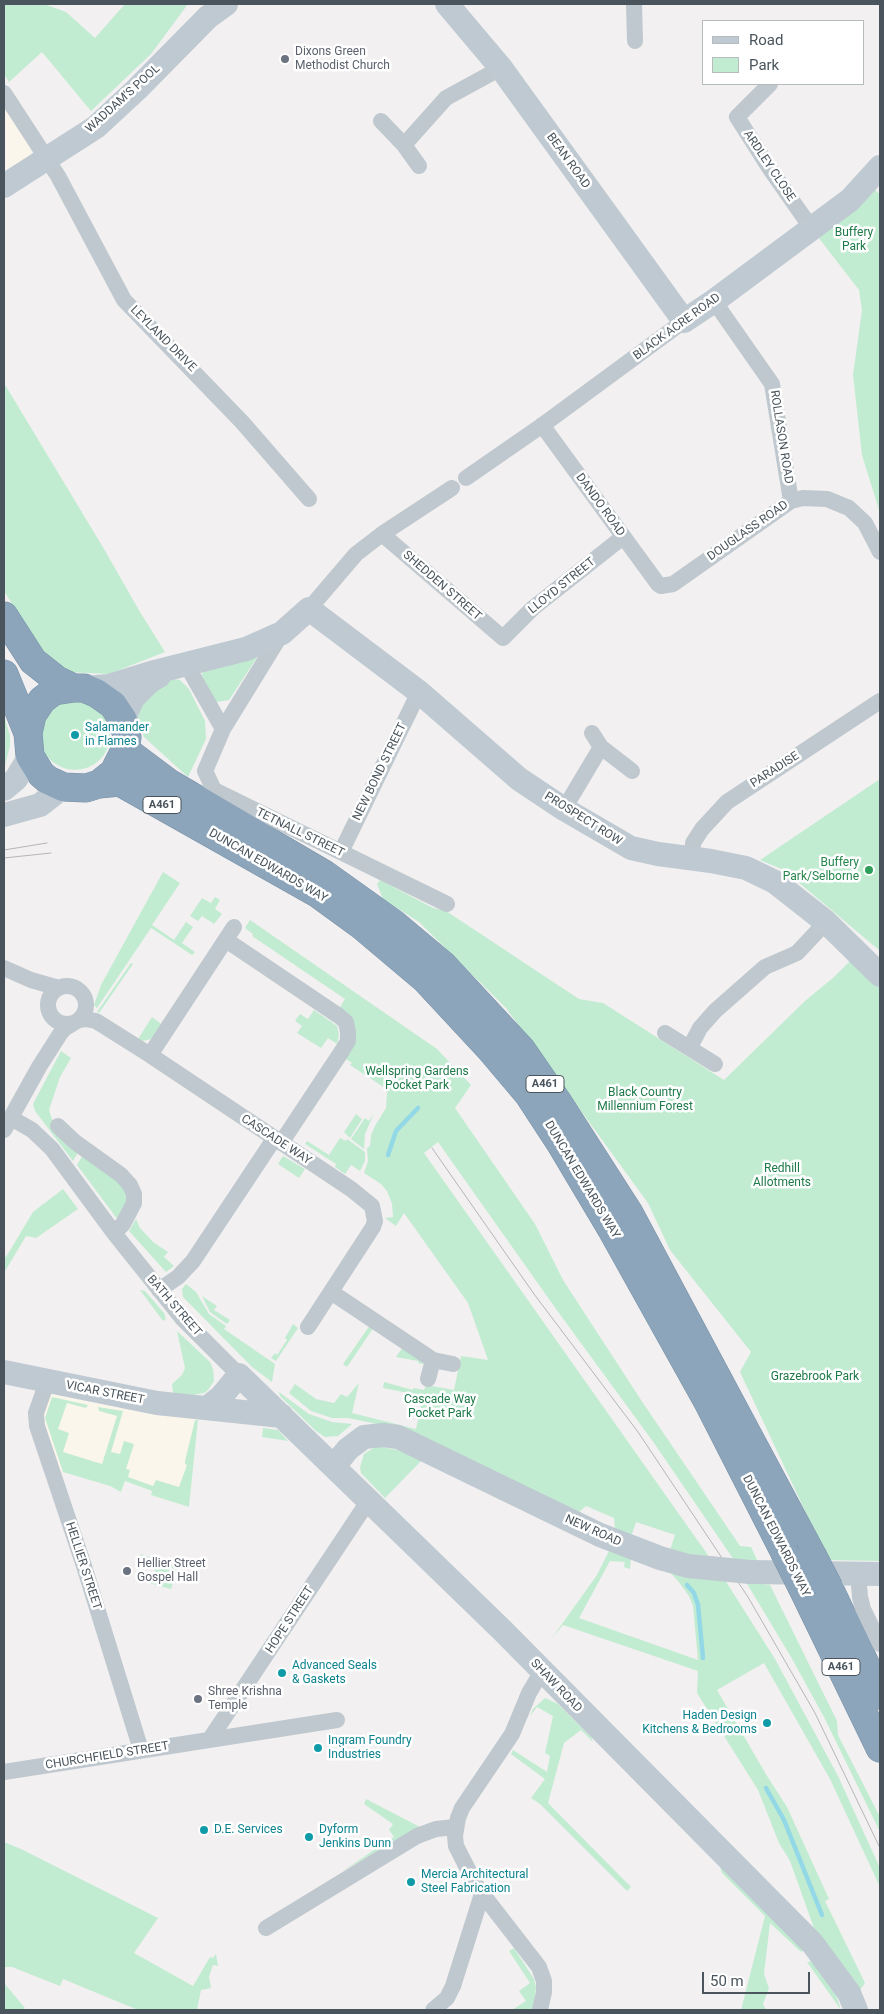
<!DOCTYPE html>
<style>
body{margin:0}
#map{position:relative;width:884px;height:2014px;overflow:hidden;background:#f2f0f0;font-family:Roboto,sans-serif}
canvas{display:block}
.frame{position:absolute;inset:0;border:5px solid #49545c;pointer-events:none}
.legend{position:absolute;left:702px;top:20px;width:162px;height:65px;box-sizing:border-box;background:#fff;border:1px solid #b6bbbe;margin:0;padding:6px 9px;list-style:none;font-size:15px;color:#49545c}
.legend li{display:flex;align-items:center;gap:10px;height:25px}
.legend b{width:25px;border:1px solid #b6bbbe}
.scale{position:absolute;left:702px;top:1972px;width:108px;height:22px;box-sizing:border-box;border:2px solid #49545c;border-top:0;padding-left:6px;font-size:15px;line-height:18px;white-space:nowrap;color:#49545c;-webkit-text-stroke:4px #fff;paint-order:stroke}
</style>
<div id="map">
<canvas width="884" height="2014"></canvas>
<div class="frame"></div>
<ul class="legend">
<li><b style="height:6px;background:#bfc9d2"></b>Road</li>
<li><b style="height:14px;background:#c2ecd1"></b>Park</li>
</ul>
<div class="scale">50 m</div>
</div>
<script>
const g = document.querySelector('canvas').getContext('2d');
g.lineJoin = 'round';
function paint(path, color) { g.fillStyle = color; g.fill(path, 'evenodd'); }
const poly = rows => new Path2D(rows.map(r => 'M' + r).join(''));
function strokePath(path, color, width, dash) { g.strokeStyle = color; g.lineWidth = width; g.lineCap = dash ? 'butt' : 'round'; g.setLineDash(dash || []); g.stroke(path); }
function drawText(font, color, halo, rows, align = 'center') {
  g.font = font + ' Roboto,sans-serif'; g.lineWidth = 5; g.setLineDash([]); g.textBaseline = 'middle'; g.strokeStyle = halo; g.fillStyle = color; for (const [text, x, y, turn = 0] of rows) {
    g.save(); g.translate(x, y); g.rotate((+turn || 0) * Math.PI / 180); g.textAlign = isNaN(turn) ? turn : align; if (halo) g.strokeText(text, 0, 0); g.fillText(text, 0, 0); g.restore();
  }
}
paint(poly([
 [4,93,13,107,33,155,4,172],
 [47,1382,199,1408,189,1507,151,1495,152,1491,125,1481,121,1492,110,1486,51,1468,37,1426]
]), '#fbf6ec');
paint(poly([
 [4,4,44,4,66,12,95,38,125,4,188,4,151,54,91,111,42,52,9,82,4,74],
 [873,187,880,195,880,513,862,455,853,375,862,310,859,290,818,237],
 [4,383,104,549,140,612,165,652,109,674,69,672,41,650,4,591],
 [258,656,229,700,217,702,209,694,202,675,204,668],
 [168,678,180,680,189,689,205,721,206,739,188,777,144,737,137,720,142,702],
 '40 735a35 35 0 1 1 70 0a35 35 0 1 1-70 0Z',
 [4,715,10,736,10,746,4,769],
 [880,779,880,951,784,870,760,860],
 [163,872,180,883,152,925,174,940,186,922,193,927,182,943,195,952,192,955,151,928,97,1008,94,1005,101,985],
 [380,880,433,908,446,911,579,999,603,1003,724,1080,805,1001,834,977,852,959,880,989,880,1561,828,1560,740,1372,751,1352,670,1250,648,1203,506,1008,419,922,383,899,377,884],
 [215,897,220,900,215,909,222,914,214,924,202,916,198,921,190,916,202,898,211,903],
 [250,920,437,1049,471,1085,455,1108,535,1224,563,1280,643,1403,740,1546,751,1547,758,1562,734,1560,654,1443,556,1309,438,1142,424,1153,710,1558,693,1557,670,1550,675,1535,636,1522,631,1537,615,1531,614,1518,586,1506,578,1513,377,1424,348,1418,332,1418,311,1411,289,1393,295,1384,316,1399,334,1403,341,1394,347,1397,359,1383,352,1413,416,1429,423,1396,383,1388,384,1382,413,1390,413,1388,424,1390,426,1385,454,1390,461,1356,488,1360,468,1303,404,1213,396,1226,385,1218,393,1217,392,1204,387,1191,381,1184,364,1173,368,1161,367,1148,370,1146,371,1135,375,1126,386,1108,387,1093,385,1088,350,1065,352,1063,346,1059,339,1009,345,999,252,936,253,934,245,928],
 [131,963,133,964,99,1013,97,1012],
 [314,1010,337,1026,339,1035,337,1044,328,1038,321,1048,297,1033,302,1026,295,1021,300,1014,308,1019],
 [152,1017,161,1024,151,1039,143,1041,138,1039],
 [61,1051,71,1058,60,1077,49,1110,54,1125,79,1151,73,1161,35,1111,33,1104],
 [374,1113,365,1134,364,1149,351,1139,365,1118,369,1121],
 [356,1114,362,1119,350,1138,344,1132],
 [340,1138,346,1141,347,1139,365,1152,365,1161,360,1171,351,1165,345,1174,335,1167,336,1164,305,1144,307,1141,329,1155],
 [84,1153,109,1170,130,1195,118,1220,77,1165],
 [283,1156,305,1169,299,1178,278,1164],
 [63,1189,78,1209,36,1238,26,1236,4,1273,4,1256,6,1257,33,1212],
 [136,1219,140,1228,153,1242,168,1252,164,1257,174,1266,166,1272,129,1231],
 [186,1284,196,1292,209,1314,226,1326,224,1329,275,1364,272,1382,252,1367,183,1297,182,1289],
 [140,1290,145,1291,164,1313,166,1319,163,1321],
 [202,1296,217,1306,214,1310,230,1320,227,1324,210,1312],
 [293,1324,298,1328,276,1361,271,1358,275,1353,277,1355,287,1340,285,1338],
 [370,1325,374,1327,347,1367,343,1364],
 [177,1331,210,1362,213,1369,214,1381,208,1390,204,1393,193,1395,176,1394,173,1392,172,1384,182,1375,185,1368],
 [403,1347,423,1362,423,1364,418,1363,418,1361,396,1357],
 [279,1392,309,1414,332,1422,352,1424,338,1436,325,1437,316,1431,280,1396],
 [52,1397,88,1405,86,1408,67,1403,58,1429,69,1433,63,1452,102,1464,117,1416,99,1411,98,1407,123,1411,111,1452,120,1454,124,1441,134,1444,126,1469,130,1470,128,1477,153,1486,156,1480,179,1487,187,1465,185,1464,185,1461,195,1420,198,1420,189,1507,151,1495,152,1491,125,1481,121,1492,110,1486,63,1472,45,1418],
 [263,1428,278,1430,288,1441,262,1437],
 [375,1447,383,1447,397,1450,422,1460,385,1498,361,1473,360,1467,364,1454],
 [609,1551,631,1557,630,1569,624,1567,625,1562,610,1561,579,1618,698,1660,693,1606,689,1596,678,1581,668,1570,692,1578,725,1580,775,1659,838,1776,880,1868,880,1887,830,1779,764,1663,717,1690,767,1776,787,1807,829,1899,825,1901,865,1983,860,1990,815,1931,790,1861,779,1843,758,1790,697,1693,698,1671,563,1625,552,1638,597,1575],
 [140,1554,178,1567,171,1589,146,1582,145,1580,156,1576,152,1561,148,1559,142,1561],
 [746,1582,770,1585,837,1721,838,1735,880,1817,880,1832,824,1717,791,1657],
 [545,1698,558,1704,591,1737,593,1742,581,1730,564,1743,548,1803,631,1887,627,1891,540,1804,531,1798,545,1779,511,1754,513,1750,547,1772,550,1756,545,1753,553,1716,537,1707,530,1716,533,1709],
 [366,1799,420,1827,341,1872,394,1837,389,1830,393,1824,364,1804],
 [4,1842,21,1849,158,1918,134,1953,193,1986,210,1957,213,1958,216,1954,218,1966,213,1965,209,1977,211,1988,201,1990,197,2010,138,2010,63,1979,60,1986,12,1967,4,1967],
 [720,1867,725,1870,803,1950,801,1952,770,1923,764,1974,769,1988,763,2004,766,2010,726,2010,741,2010,765,1916,722,1873],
 [514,1948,534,1979,536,1987,533,2010,512,2010,526,2001,519,1991,530,1983,509,1951],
 [813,1961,836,1995,841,2010,807,1962],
 [4,1983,25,2008,23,2010,4,2010]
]), '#c2ecd1');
strokePath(poly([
 [388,1155,396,1131,418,1108],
 [687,1585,694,1593,698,1605,703,1658],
 [766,1788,784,1820,822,1915]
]), '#93d8e6', 4.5);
const highway = poly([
 [4,616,33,661,57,680,74,688],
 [4,674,28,733],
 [74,688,84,688,96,693,113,705,123,720,127,737,125,750,114,772,99,784,86,788,63,787,48,780,41,774,30,756,28,733,32,715,42,700,54,691,74,688],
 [125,750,169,783,324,874,394,924,443,965,521,1049,559,1104,629,1213,812,1555],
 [99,784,120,782,317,893,361,925,425,979,491,1050,529,1095,561,1144,611,1228,708,1402,784,1551],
 [802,1587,880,1748],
 [829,1588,880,1695]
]);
strokePath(highway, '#7790a7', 29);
strokePath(poly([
 [634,4,635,41],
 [770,84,737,117,770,169,812,229],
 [4,93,58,176,124,300,242,422,309,499],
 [381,121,404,145,419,166],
 [404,145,446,98,501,68],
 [714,301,772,384,791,501],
 [542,425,658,584,661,586,673,584,791,501,803,498,827,499,849,508,865,523,880,552],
 [466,478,544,424,684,321],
 [382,534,503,638,533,608,623,537],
 [309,609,356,554,382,534,452,488],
 [282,633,223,729,205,771,214,790,447,904],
 [186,664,223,729],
 [592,733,601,747,632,771],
 [564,809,601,747],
 [341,852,419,692],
 [692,858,693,843,702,829,727,802,880,701],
 [226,940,339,1016,346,1022,348,1032,348,1041,342,1051,281,1143],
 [4,968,31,980,59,988],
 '48 1005a19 19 0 1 1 38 0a19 19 0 1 1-38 0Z',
 [79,1020,85,1019,96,1021,150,1055,351,1189,372,1206,375,1221,373,1227,308,1327],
 [665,1033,715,1064],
 [690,1047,700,1028,715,1011,765,967,797,953,826,922],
 [150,1055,234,927],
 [11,1118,32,1130,52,1149,114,1233,182,1318,239,1375],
 [58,1126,75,1142,121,1175,130,1185,134,1194,134,1203,123,1224,114,1233],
 [4,1130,39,1067,60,1034,65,1028,72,1024],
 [159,1290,178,1277,193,1261,274,1139],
 [331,1292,433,1360],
 [428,1379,433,1360,453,1364],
 [47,1382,36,1413,37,1426,84,1566,141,1750],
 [858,1573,860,1597,863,1609,880,1644],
 [210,1739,369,1500],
 [4,1772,337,1720],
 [266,1928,417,1836,436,1829,455,1827],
 [433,2010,447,1998,453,1986,482,1894],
 [540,2010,544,1992,544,1981,539,1967,477,1887,456,1846,455,1836,458,1818,462,1808,512,1734,529,1693,542,1671]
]), '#bfc8ce', 16);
strokePath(poly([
 [447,4,501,68,684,321,714,301,850,200,880,167],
 [4,186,96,127,137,89,208,17,226,4],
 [84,688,109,686,151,673,246,649,282,633,309,609,419,692,519,779,564,809,631,848,658,854,711,861,746,868,775,882,826,922,880,975],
 [123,720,133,698,149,682,159,676],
 [4,789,16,779,30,756],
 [4,815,40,805,63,787],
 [4,1372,157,1403,282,1416],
 [207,1408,221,1397,239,1375,503,1631,813,1944,849,1993,856,2010],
 [334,1466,348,1449,364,1437,383,1435,398,1437,600,1535,660,1558,688,1566,709,1568],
 [750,1572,880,1574]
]), '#bfc9d2', 24);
strokePath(highway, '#8ca5bb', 28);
strokePath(poly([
 [4,850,47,843],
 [4,858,51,853],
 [432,1148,534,1294,638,1432,748,1597,815,1713,880,1848]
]), '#b3b6ba', 1);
const highwayBridge = poly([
 [784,1551,802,1587],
 [812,1555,829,1588]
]);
strokePath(highwayBridge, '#7790a7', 29, []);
strokePath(poly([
 [709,1568,750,1572]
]), '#bfc9d2', 24);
strokePath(highwayBridge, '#8ca5bb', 28);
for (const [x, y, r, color] of [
 [285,59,5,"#6b7280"],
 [75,735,5,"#0f9aa8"],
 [869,870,5,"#2e9e5b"],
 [127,1571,5,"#6b7280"],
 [282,1673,5,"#0f9aa8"],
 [198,1699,5,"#6b7280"],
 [767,1723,5,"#0f9aa8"],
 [318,1748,5,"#0f9aa8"],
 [204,1830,5,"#0f9aa8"],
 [309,1837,5,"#0f9aa8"],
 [411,1882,5,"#0f9aa8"]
]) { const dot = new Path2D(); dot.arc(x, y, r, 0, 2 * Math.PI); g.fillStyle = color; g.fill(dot); strokePath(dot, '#fff', 2); }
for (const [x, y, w] of [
 [162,805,38],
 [545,1084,38],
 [841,1667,38]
]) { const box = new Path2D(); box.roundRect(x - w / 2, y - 8.5, w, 17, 4); g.fillStyle = '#fff'; g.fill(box); strokePath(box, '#49545c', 1); }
drawText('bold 11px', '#49545c', null, [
 ["A461",162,805],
 ["A461",545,1084],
 ["A461",841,1667]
]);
drawText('12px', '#5b616d', '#fff', [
 ["Dixons Green",295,52],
 ["Methodist Church",295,66],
 ["Hellier Street",137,1564],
 ["Gospel Hall",137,1578],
 ["Shree Krishna",208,1692],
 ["Temple",208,1706]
], 'left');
drawText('12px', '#49545c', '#fff', [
 ["WADDAM'S POOL",123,99,-42],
 ["BEAN ROAD",568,161,54],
 ["ARDLEY CLOSE",769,166,56],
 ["BLACK ACRE ROAD",677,327,-36],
 ["LEYLAND DRIVE",163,339,45],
 ["ROLLASON ROAD",781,437,81],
 ["DANDO ROAD",600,505,54],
 ["DOUGLASS ROAD",748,531,-35],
 ["SHEDDEN STREET",442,586,41],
 ["LLOYD STREET",562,586,-39],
 ["PARADISE",775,770,-33],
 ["NEW BOND STREET",380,772,-64],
 ["PROSPECT ROW",583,819,32],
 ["TETNALL STREET",300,833,26],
 ["DUNCAN EDWARDS WAY",268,866,30],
 ["CASCADE WAY",276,1140,33],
 ["DUNCAN EDWARDS WAY",582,1180,59],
 ["BATH STREET",174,1306,49],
 ["VICAR STREET",105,1393,11],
 ["NEW ROAD",593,1531,24],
 ["DUNCAN EDWARDS WAY",776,1536,63],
 ["HELLIER STREET",83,1566,72],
 ["HOPE STREET",290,1620,-57],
 ["SHAW ROAD",556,1686,46],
 ["CHURCHFIELD STREET",107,1756,-9]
]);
drawText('12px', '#1e7948', '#fff', [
 ["Buffery",854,233],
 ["Park",854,247],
 ["Wellspring Gardens",417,1072],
 ["Pocket Park",417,1086],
 ["Black Country",645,1093],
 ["Millennium Forest",645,1107],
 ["Redhill",782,1169],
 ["Allotments",782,1183],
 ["Grazebrook Park",815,1377],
 ["Cascade Way",440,1400],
 ["Pocket Park",440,1414]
]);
drawText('12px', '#0d838f', '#fff', [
 ["Salamander",85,728],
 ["in Flames",85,742],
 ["Advanced Seals",292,1666],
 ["& Gaskets",292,1680],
 ["Haden Design",757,1716,"right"],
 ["Kitchens & Bedrooms",757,1730,"right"],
 ["Ingram Foundry",328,1741],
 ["Industries",328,1755],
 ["D.E. Services",214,1830],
 ["Dyform",319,1830],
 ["Jenkins Dunn",319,1844],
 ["Mercia Architectural",421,1875],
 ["Steel Fabrication",421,1889]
], 'left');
drawText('12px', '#27864d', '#fff', [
 ["Buffery",859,863],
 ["Park/Selborne",859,877]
], 'right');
</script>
